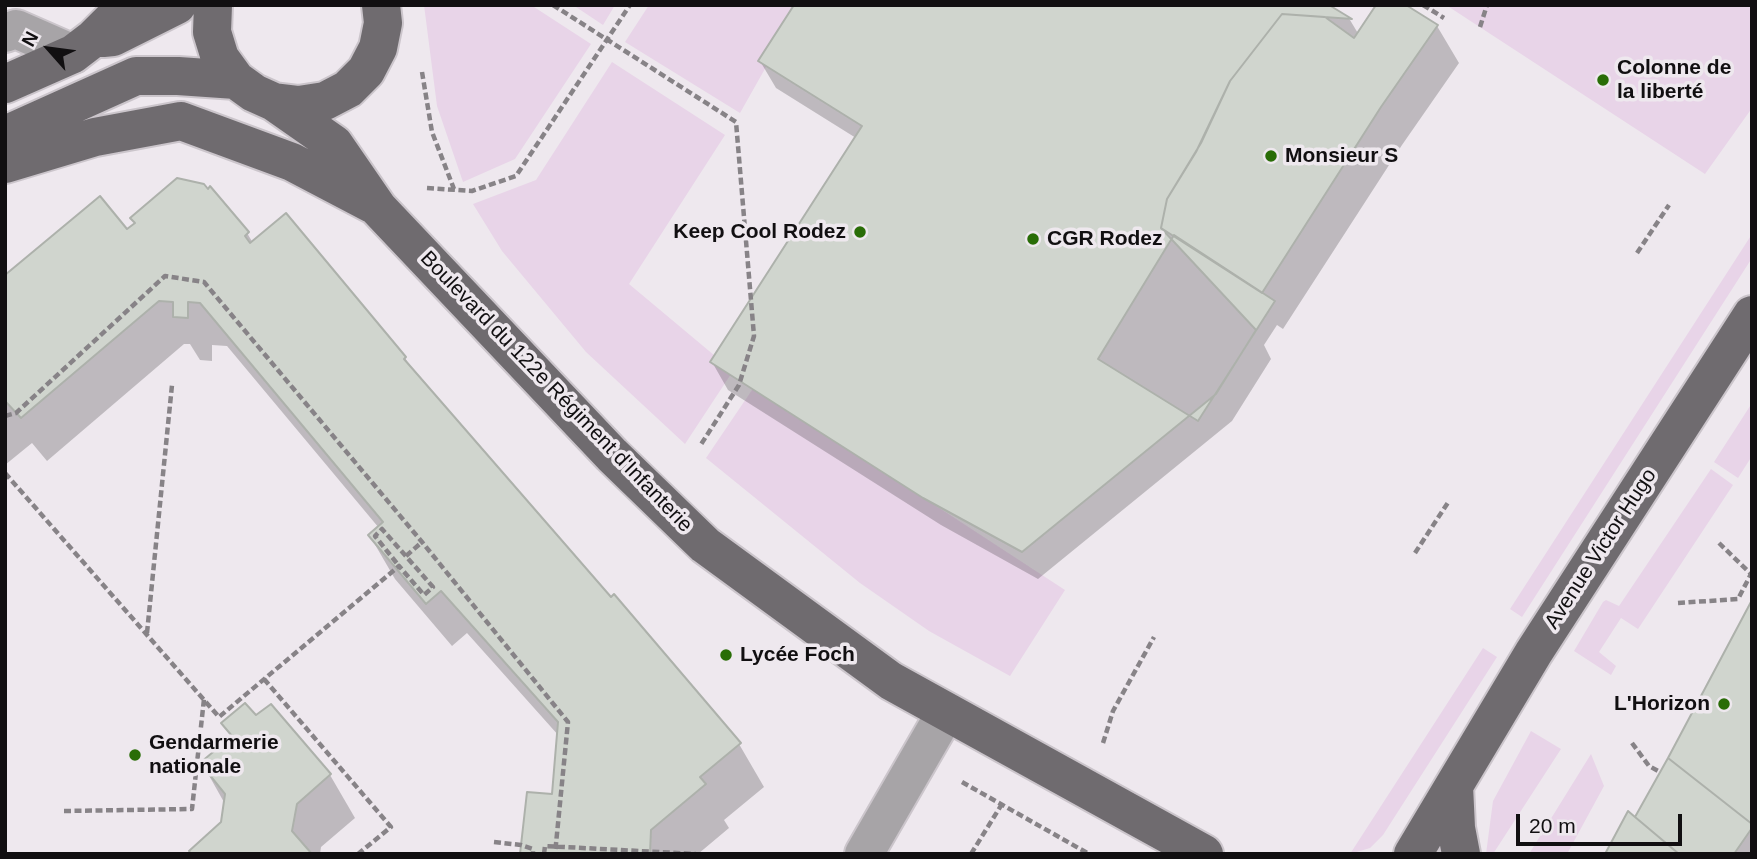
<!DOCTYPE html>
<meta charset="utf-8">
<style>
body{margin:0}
#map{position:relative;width:1757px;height:859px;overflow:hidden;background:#eee8ee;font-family:Helvetica,sans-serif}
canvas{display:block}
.frame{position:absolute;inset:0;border:7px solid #110f11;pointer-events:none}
.north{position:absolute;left:14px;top:14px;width:70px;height:70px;-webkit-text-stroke:5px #eee8ee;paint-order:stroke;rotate:298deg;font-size:19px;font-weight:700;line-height:28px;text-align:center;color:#110f11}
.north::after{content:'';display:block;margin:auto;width:24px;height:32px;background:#110f11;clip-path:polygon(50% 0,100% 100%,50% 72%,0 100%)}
.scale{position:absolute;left:1516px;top:814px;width:166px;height:32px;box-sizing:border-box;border:4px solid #110f11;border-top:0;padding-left:9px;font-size:21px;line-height:24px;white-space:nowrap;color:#110f11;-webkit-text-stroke:5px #eee8ee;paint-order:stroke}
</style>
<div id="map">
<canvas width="1757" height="859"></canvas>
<div class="frame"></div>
<div class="north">N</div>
<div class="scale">20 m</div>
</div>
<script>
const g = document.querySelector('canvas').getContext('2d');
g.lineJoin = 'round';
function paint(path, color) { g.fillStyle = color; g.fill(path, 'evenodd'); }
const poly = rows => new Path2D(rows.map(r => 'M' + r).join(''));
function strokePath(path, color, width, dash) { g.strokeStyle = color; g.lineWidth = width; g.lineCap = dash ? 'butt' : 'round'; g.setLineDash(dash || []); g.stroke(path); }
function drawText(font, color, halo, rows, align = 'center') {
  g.font = font + ' Helvetica,sans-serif'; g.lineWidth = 7; g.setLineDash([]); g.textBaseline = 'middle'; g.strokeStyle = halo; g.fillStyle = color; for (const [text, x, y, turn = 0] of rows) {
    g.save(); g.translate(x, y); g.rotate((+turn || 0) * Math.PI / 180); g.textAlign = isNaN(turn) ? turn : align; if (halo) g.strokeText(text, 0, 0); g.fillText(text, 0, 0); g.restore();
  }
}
paint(poly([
 [424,5,531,5,591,44,515,159,463,182,437,106],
 [573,5,615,5,603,25],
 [649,5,801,5,740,113,625,42],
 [1446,5,1752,5,1752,108,1705,174],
 [612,62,725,135,629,284,733,371,685,444,586,352,502,251,473,204,536,180],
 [1752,234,1752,258,1522,617,1510,609],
 [754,387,1065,590,1010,676,929,631,860,583,706,458],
 [1752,403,1752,456,1738,478,1714,462],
 [1711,469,1733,485,1638,629,1621,618,1599,652,1616,666,1611,675,1574,651,1603,602,1606,600,1619,606],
 [1483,648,1497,657,1383,835,1370,848,1350,854],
 [1531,731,1561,749,1493,854,1486,854,1493,801],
 [1591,754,1604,786,1567,854,1529,854]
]), '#e8d4e8');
paint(poly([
 [1326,5,1350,20,1359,35,1437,26,1459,63,1402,145,1283,329,1277,325,1264,345,1271,359,1232,421,1038,579,941,525,728,390,712,362,856,138,776,88,760,61],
 [127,231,247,233,253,243,405,358,414,373,739,744,764,787,724,820,729,828,698,854,522,854,554,796,559,736,467,633,452,646,395,579,370,536,379,528,227,346,212,345,212,361,200,360,190,344,184,344,47,461,32,443,5,465,5,277],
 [1752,603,1752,854,1607,854,1636,819],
 [271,706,330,775,355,818,321,847,320,854,192,854,223,823,225,804,202,763,232,738,223,724,255,717]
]), '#0003');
const building = poly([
 [794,5,1329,5,1352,19,1282,14,1230,81,1196,152,1167,199,1161,228,1256,330,1216,394,1022,552,923,498,710,362,862,126,758,61,794,5],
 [1376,5,1406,5,1438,25,1381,107,1262,293,1161,228,1167,199,1201,143,1230,81,1282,14,1325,17,1354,38,1376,5],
 [177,178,204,184,208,189,210,186,249,232,245,236,250,243,286,213,406,357,404,359,611,597,614,594,741,743,700,777,706,784,651,830,650,854,520,854,527,792,552,794,558,722,441,591,426,604,368,535,383,522,200,303,188,302,188,318,173,317,173,302,159,301,21,418,5,401,5,275,100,196,127,229,135,223,130,218,177,178],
 [1174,235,1275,301,1198,421,1098,359,1174,235],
 [1752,600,1752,824,1668,758,1752,600],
 [245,703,256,715,271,704,331,774,297,804,292,831,312,854,191,854,189,851,221,822,225,794,200,763,232,736,221,723,245,703],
 [1668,758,1752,824,1752,828,1734,854,1679,854,1635,817,1668,758],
 [1628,811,1635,817,1679,854,1605,854,1628,811]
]);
paint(building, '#d0d5ce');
strokePath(building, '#adb1ab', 2);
const minor = poly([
 [5,33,16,29,73,54],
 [864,854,946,712]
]);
const major = poly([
 [213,5,212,32,220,58,236,80,254,93,274,102,299,105,325,101,348,89,366,71,378,48,383,23,381,5],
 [103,38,113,37,177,5],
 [5,84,73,54,94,38,127,5],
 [274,102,334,144,378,208,612,455,705,545,891,681,1204,854],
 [5,135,136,76,178,76,236,80],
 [5,164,95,137,181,121,292,162,372,204],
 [1454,786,1456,828,1461,854],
 [1413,854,1534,652,1752,315]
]);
strokePath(minor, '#cbc5cb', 42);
strokePath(major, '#cbc5cb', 42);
strokePath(poly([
 [553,5,736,122,754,336,739,385,700,446],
 [1423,5,1444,18],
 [1480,27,1487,5],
 [422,72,432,132,454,189],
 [427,188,472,191,516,176,630,5],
 [1637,253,1669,205],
 [5,416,16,413,165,276,204,282,422,542,568,722,555,854],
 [5,473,219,717,399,566,424,595,433,587,382,529,375,536,399,566],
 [1415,553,1449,501],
 [406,556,422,542],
 [1678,603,1738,599,1751,574,1719,543],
 [147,633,172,385],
 [264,679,391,827,358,854],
 [1103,743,1113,711,1154,637],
 [1632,743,1649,766,1660,772],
 [962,782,1089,854],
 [64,811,192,809,204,699],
 [494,842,521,845,533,849,533,854],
 [544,854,545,846,696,854],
 [971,854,1002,804]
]), '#878387', 4.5, [7, 3.5]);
strokePath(minor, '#a7a4a7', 38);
strokePath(major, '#6f6b6f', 38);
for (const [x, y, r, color] of [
 [1603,80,7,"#296d07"],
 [1271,156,7,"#296d07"],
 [860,232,7,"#296d07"],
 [1033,239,7,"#296d07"],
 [726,655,7,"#296d07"],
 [1724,704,7,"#296d07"],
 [135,755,7,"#296d07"]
]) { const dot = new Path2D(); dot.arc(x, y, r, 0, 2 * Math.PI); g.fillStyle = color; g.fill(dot); strokePath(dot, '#eee8ee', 2.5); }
drawText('bold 21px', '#110f11', '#eee8ee', [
 ["Colonne de",1617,68],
 ["la liberté",1617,92],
 ["Monsieur S",1285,156],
 ["Keep Cool Rodez",846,232,"right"],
 ["CGR Rodez",1047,239],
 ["Lycée Foch",740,655],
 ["L'Horizon",1710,704,"right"],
 ["Gendarmerie",149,743],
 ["nationale",149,767]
], 'left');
drawText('21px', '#110f11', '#eee8ee', [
 ["Boulevard du 122e Régiment d'Infanterie",556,392,46],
 ["Avenue Victor Hugo",1601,549,-57]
]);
</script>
